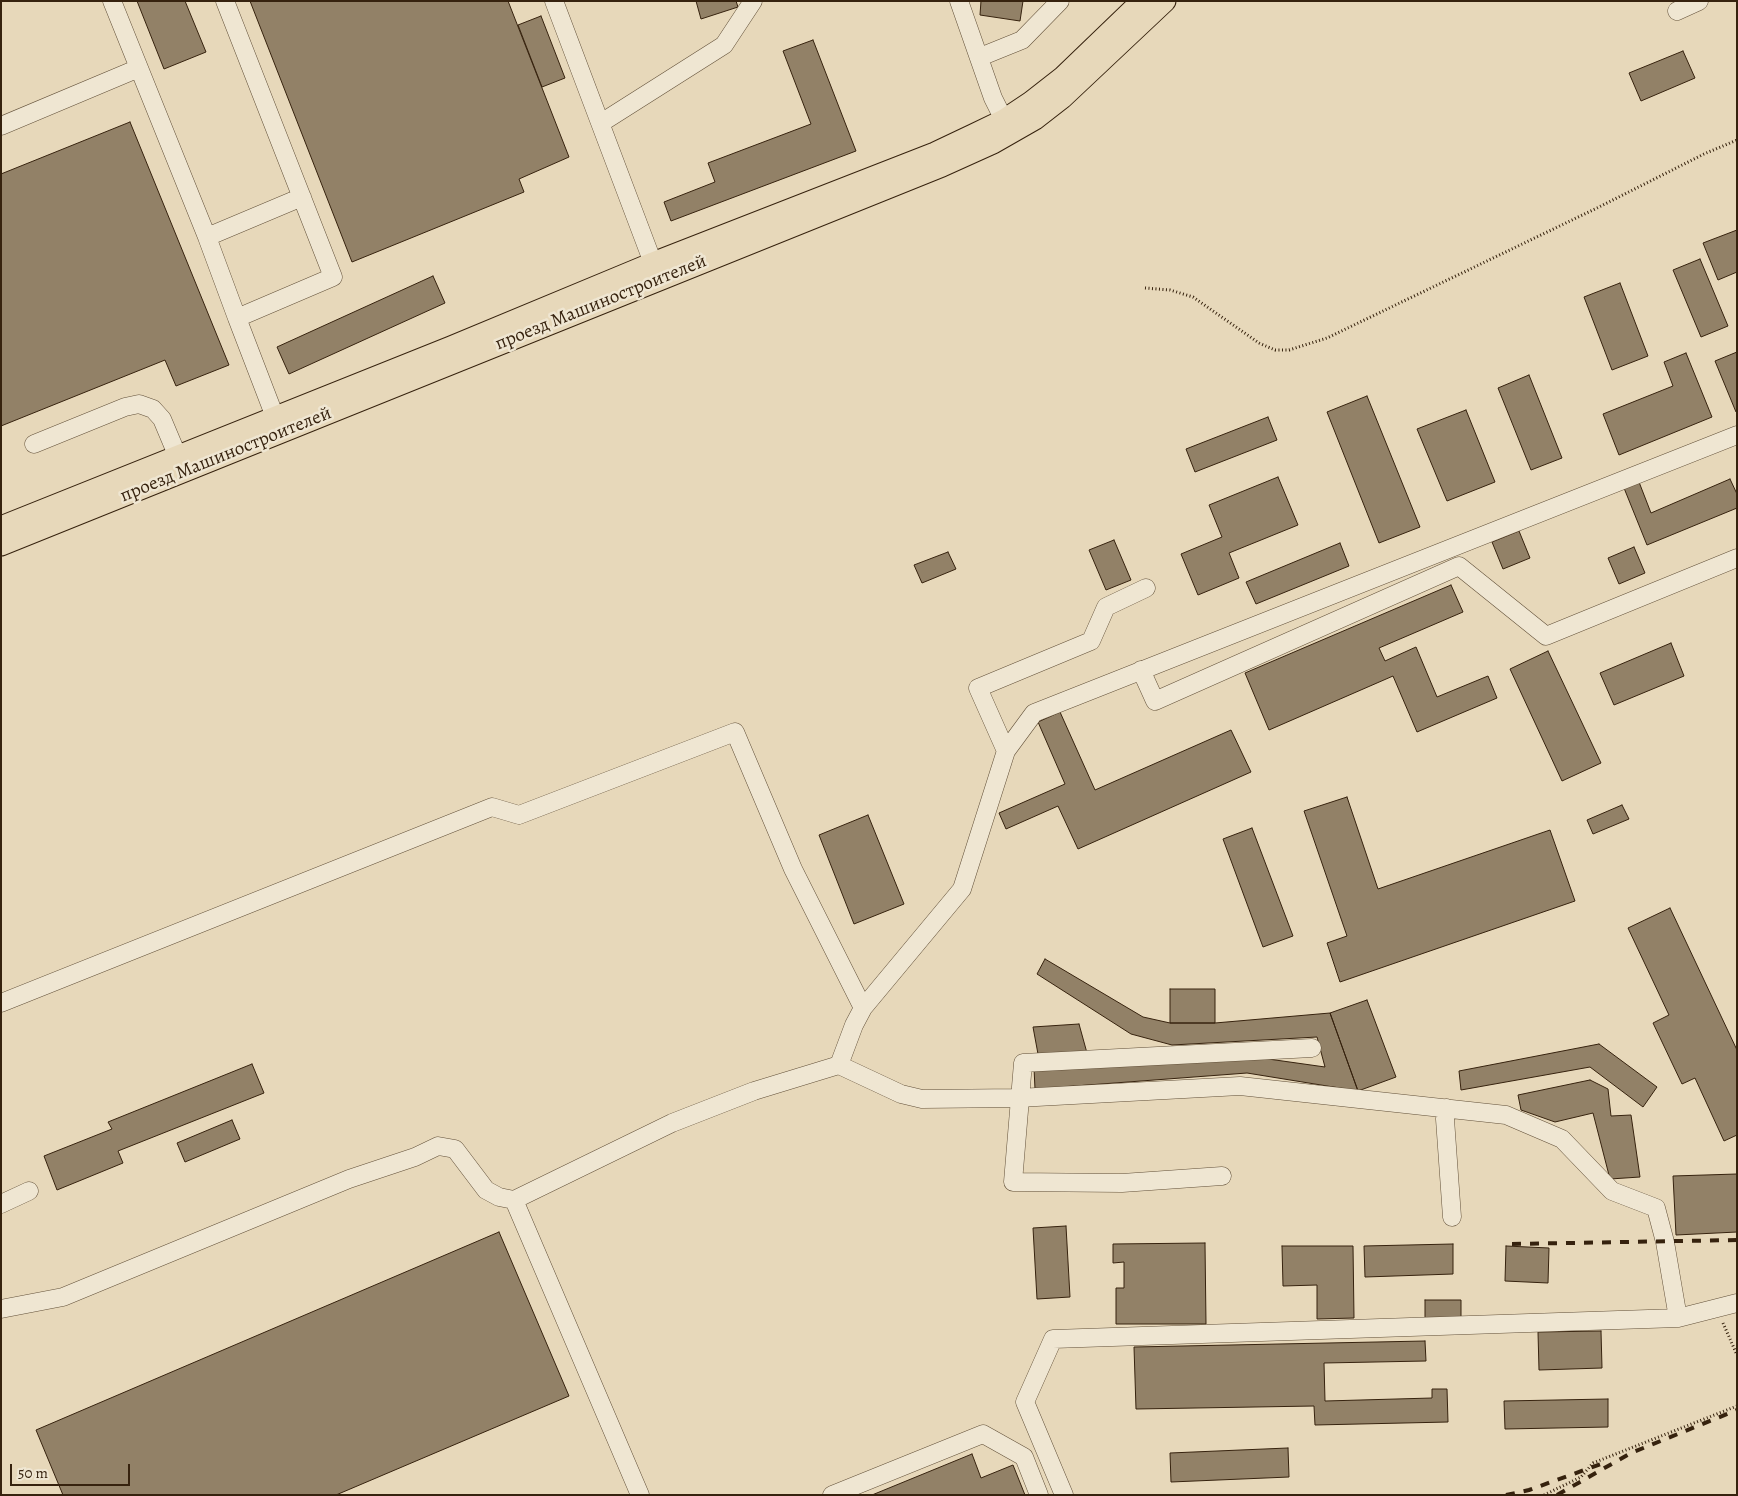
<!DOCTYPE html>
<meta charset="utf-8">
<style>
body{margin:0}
#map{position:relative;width:1738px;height:1496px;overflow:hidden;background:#e7d8ba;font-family:Alegreya,serif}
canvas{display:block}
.frame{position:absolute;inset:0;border:2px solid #36220e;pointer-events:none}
.scale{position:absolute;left:10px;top:1464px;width:120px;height:22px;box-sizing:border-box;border:2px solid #36220e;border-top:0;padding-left:6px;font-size:15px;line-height:18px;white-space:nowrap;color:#36220e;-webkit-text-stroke:4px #efe6d2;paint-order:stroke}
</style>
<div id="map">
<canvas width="1738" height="1496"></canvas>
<div class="frame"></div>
<div class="scale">50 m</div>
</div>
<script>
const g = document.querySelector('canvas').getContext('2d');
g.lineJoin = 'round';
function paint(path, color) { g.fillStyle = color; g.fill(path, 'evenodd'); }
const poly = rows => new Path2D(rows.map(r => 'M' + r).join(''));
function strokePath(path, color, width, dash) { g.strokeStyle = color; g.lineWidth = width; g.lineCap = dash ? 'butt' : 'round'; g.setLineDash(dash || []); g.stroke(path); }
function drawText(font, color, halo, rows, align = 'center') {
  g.font = font + ' Alegreya,serif'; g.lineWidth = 5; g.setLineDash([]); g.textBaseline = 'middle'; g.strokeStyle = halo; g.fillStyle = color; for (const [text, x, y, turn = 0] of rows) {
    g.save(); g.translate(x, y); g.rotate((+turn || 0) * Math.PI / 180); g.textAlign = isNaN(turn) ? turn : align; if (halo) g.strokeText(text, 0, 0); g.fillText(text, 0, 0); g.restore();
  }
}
const building = poly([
 [137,1,185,1,206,52,164,69,137,1],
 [250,1,508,1,569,157,519,179,524,192,352,262,250,1],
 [696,1,736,1,738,7,701,19,696,1],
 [981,1,1023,1,1020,21,980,15,981,1],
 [541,16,565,78,542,87,518,25,541,16],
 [813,40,856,151,671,221,664,202,715,182,708,163,811,124,783,51,813,40],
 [1683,51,1695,78,1641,101,1629,73,1683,51],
 [130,122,229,365,176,386,165,360,1,426,1,174,130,122],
 [1737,230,1737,272,1718,280,1703,243,1737,230],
 [1700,259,1728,326,1701,337,1673,270,1700,259],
 [433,276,445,303,289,374,277,347,433,276],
 [1620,283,1648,356,1612,370,1584,297,1620,283],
 [1737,352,1737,412,1736,412,1715,361,1737,352],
 [1686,353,1712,417,1619,455,1603,414,1673,386,1664,362,1686,353],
 [1529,375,1562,458,1531,470,1498,388,1529,375],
 [1367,396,1420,527,1379,543,1327,412,1367,396],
 [1466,410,1495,482,1447,501,1417,429,1466,410],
 [1268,417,1277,440,1195,472,1186,449,1268,417],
 [1278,477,1298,525,1229,553,1239,578,1198,595,1181,554,1222,537,1209,505,1278,477],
 [1730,479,1737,494,1737,508,1647,545,1624,488,1639,482,1651,513,1730,479],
 [1519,531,1530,558,1503,569,1492,542,1519,531],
 [1114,540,1131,580,1106,590,1089,550,1114,540],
 [1340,543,1349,566,1256,604,1246,582,1340,543],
 [1634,547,1645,573,1619,584,1608,558,1634,547],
 [948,552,956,569,922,583,914,565,948,552],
 [1451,585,1463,612,1379,648,1385,661,1416,647,1437,697,1488,676,1497,698,1417,732,1393,676,1269,730,1245,673,1451,585],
 [1671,643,1684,676,1614,705,1600,673,1671,643],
 [1548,651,1601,763,1562,781,1510,669,1548,651],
 [1060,712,1095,790,1231,730,1251,772,1078,849,1058,806,1006,829,999,813,1065,784,1038,722,1060,712],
 [1347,797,1378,889,1550,830,1575,901,1340,982,1327,943,1347,936,1304,811,1347,797],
 [1622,805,1629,819,1593,834,1587,820,1622,805],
 [868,815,904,904,854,924,819,835,868,815],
 [1252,828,1293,936,1263,947,1223,839,1252,828],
 [1670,908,1737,1050,1737,1135,1724,1141,1695,1078,1682,1084,1653,1023,1669,1015,1628,928,1670,908],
 [1045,959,1143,1017,1170,1023,1215,1023,1330,1013,1358,1091,1247,1073,1035,1089,1034,1068,1247,1056,1325,1067,1317,1037,1172,1045,1131,1034,1037,974,1045,959],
 [1170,989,1215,989,1215,1023,1170,1023,1170,989],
 [1367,1000,1396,1077,1358,1091,1330,1013,1367,1000],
 [1079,1024,1087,1053,1038,1054,1033,1027,1079,1024],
 [1599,1044,1657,1087,1643,1107,1590,1067,1461,1090,1459,1071,1599,1044],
 [252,1064,264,1093,118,1151,123,1163,57,1190,44,1156,112,1129,108,1122,252,1064],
 [1590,1080,1608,1089,1611,1116,1631,1115,1640,1177,1610,1179,1593,1113,1555,1122,1521,1110,1518,1095,1590,1080],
 [232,1120,240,1139,185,1162,177,1143,232,1120],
 [1737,1174,1737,1232,1676,1235,1673,1176,1737,1174],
 [1066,1226,1070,1297,1037,1299,1033,1228,1066,1226],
 [499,1232,569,1396,336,1495,63,1495,36,1430,499,1232],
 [1205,1243,1206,1324,1116,1324,1116,1288,1124,1288,1124,1262,1113,1263,1113,1244,1205,1243],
 [1453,1244,1453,1274,1365,1277,1364,1246,1453,1244],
 [1282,1246,1353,1246,1354,1318,1317,1319,1317,1285,1283,1286,1282,1246],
 [1506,1246,1549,1248,1548,1283,1505,1281,1506,1246],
 [1425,1300,1461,1300,1461,1319,1425,1319,1425,1300],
 [1601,1331,1602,1368,1539,1370,1538,1332,1601,1331],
 [1425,1341,1426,1361,1324,1363,1325,1401,1432,1398,1432,1389,1447,1389,1448,1422,1315,1425,1314,1406,1136,1409,1134,1347,1425,1341],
 [1608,1399,1608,1427,1505,1429,1504,1401,1608,1399],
 [1288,1448,1289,1477,1171,1482,1170,1453,1288,1448],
 [972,1454,981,1478,1013,1465,1025,1495,872,1495,972,1454]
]);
paint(building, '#928167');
strokePath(building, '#36220e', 1);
const minor = poly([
 [112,1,207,237,237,318,333,277,225,1],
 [554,1,653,263],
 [959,1,993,98,1004,120],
 [1677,11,1699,1],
 [980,57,1022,40,1060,1],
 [601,123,724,45,753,1],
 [1,126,139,68],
 [207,237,302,197],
 [237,318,275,417],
 [34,444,125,407,139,404,153,409,162,419,178,457],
 [1141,670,1155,701,1459,566,1546,636,1737,558],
 [1006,751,978,688,1091,641,1106,607,1146,588],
 [1,1003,492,807,519,815,735,732,793,869,863,1008],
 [839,1065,854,1025,863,1008,962,889,1006,751,1034,713,1737,435],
 [1447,1108,1445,1119,1452,1217],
 [1222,1176,1122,1183,1013,1182,1023,1063,1312,1048],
 [514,1200,640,1495],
 [1,1204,29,1191],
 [1,1309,63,1297,349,1179,415,1157,438,1146,455,1149,486,1190,499,1197,514,1200,672,1123,754,1091,839,1065,901,1094,922,1099,1018,1098,1240,1086,1506,1115,1562,1139,1612,1191,1656,1208,1665,1242,1678,1318,1053,1339,1025,1402,1064,1495],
 [1678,1318,1737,1303],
 [832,1495,983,1434,1024,1457,1039,1495]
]);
const major = poly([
 [1,527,451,347,653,263,935,153,973,135,1004,120,1031,102,1063,77,1142,1],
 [1,545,942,166,993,143,1035,119,1062,98,1165,1]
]);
strokePath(minor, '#625039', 19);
strokePath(major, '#36220e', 23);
strokePath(poly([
 [1145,288,1170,290,1193,297,1259,343,1275,350,1289,350,1327,338,1597,208,1704,154,1737,140],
 [1723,1323,1737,1355],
 [1544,1495,1581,1477,1593,1463,1737,1406]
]), '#36220e', 3, [1, 2.5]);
strokePath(minor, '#efe6d2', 18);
strokePath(major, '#e7d8ba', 21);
strokePath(poly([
 [1512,1244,1737,1240],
 [1506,1495,1529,1490,1601,1464],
 [1557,1495,1631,1453,1737,1410]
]), '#36220e', 4, [9, 9]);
drawText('19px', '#36220e', '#efe6d2', [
 ["проезд Машиностроителей",601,303,-22],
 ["проезд Машиностроителей",226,455,-22]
]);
</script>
